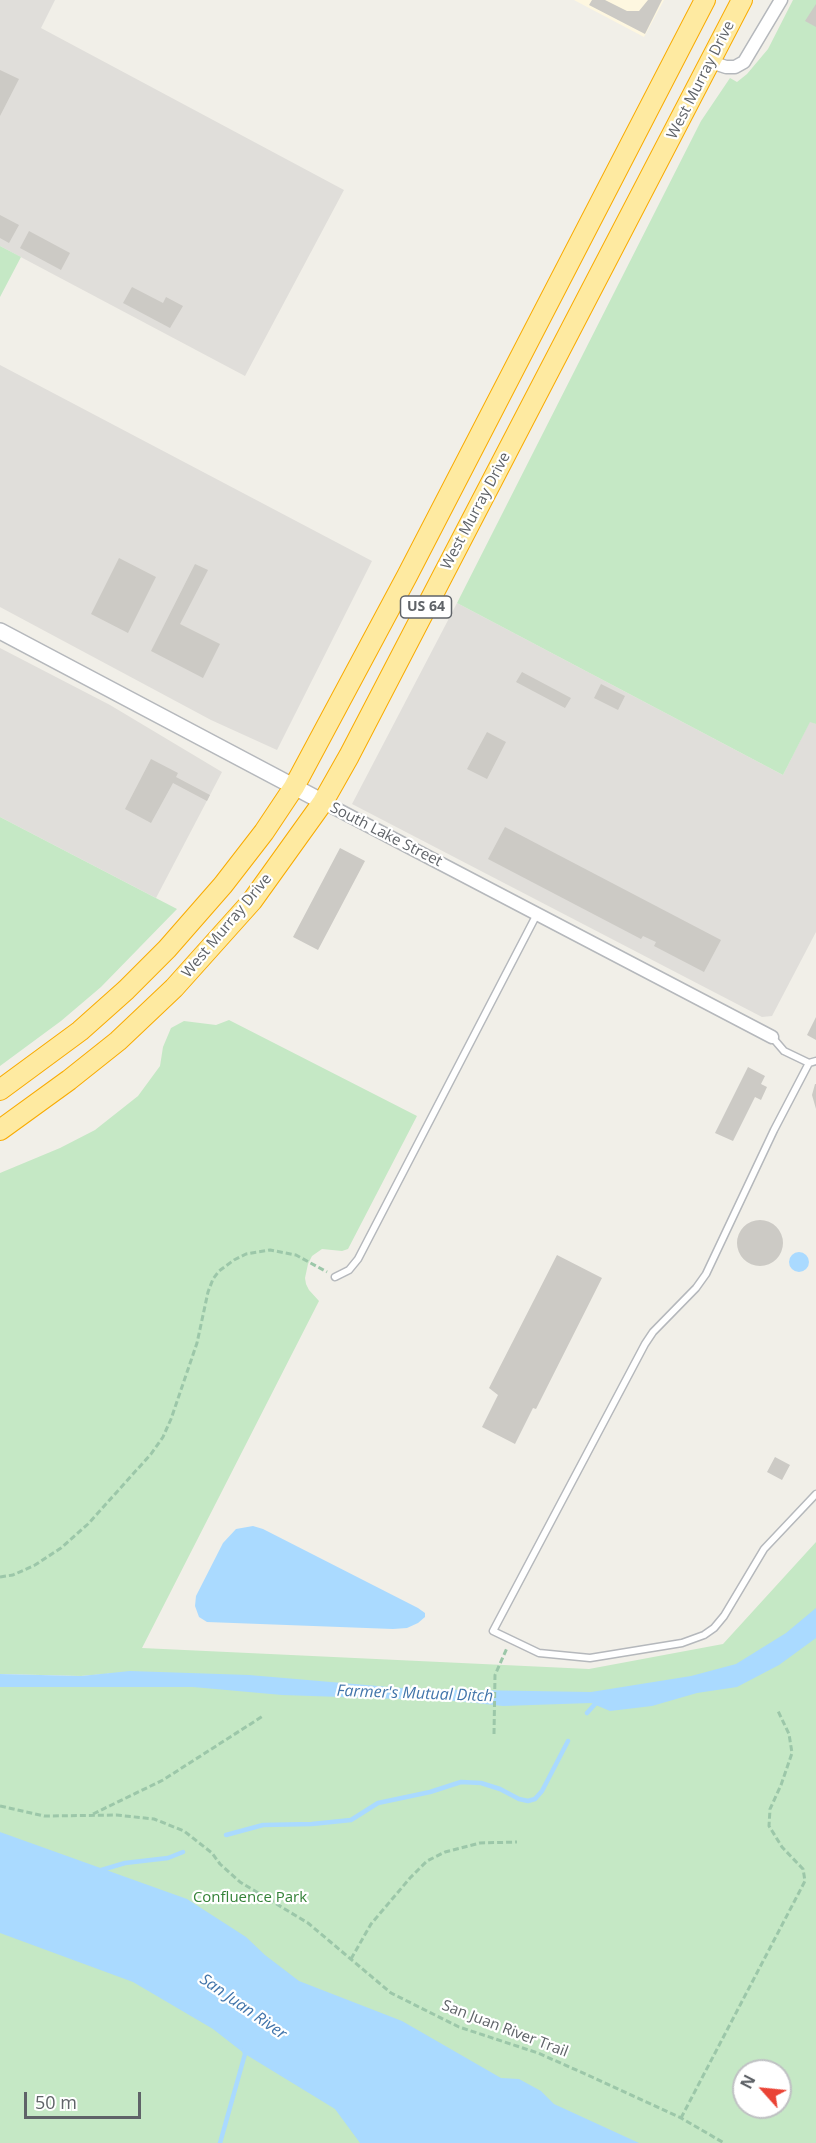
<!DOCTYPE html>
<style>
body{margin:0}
#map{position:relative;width:816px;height:2143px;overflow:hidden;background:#f1efe8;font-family:"Open Sans",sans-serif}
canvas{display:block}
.north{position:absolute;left:732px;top:2059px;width:60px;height:60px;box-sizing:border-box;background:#fff;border:2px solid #bfc1c3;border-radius:50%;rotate:297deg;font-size:16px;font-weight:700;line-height:24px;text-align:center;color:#5f6368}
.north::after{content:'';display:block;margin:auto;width:21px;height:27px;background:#ea4335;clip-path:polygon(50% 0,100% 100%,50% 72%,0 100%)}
.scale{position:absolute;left:24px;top:2092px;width:117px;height:27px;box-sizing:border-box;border:3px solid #5f6368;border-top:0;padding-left:8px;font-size:18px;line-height:21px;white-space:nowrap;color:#5f6368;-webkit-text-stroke:4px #fff;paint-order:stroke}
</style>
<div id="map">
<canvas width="816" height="2143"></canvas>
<div class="north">N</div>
<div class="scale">50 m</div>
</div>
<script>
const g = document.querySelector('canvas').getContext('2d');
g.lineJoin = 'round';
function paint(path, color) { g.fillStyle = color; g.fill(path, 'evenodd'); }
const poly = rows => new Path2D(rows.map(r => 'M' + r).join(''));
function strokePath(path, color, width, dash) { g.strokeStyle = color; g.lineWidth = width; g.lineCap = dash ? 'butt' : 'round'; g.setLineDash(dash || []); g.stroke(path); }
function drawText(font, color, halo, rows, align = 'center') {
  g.font = font + ' "Open Sans",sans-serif'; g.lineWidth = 4.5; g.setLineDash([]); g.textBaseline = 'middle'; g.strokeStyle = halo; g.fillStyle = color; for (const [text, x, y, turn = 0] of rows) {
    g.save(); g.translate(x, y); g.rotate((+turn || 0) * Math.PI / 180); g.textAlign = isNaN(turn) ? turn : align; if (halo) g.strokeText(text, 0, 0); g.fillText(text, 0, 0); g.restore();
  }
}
paint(poly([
 [574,0,664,0,644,37]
]), '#fef7e0');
paint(poly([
 [0,0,55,0,41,28,344,190,245,376,0,246],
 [0,365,372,561,277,750,211,720,0,607],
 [457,603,783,775,810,721,816,724,816,932,772,1016,762,1017,352,804],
 [0,648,110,705,222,772,156,898,0,817]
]), '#e0deda');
paint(poly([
 [793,0,816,0,816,724,810,722,783,775,457,603,701,121,730,78,737,82,747,74,768,49],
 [0,246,21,257,0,297],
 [0,817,177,909,101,987,61,1021,0,1066],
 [229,1020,417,1116,348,1249,342,1251,322,1249,312,1256,308,1264,305,1278,306,1284,309,1290,319,1301,142,1648,589,1669,723,1644,816,1542,816,2143,0,2143,0,1682,88,1686,129,1672,81,1676,0,1674,0,1173,60,1148,95,1130,138,1096,160,1066,163,1047,171,1028,184,1021,216,1025],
 [744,2071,780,2071,780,2107,744,2107]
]), '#c5e8c5');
paint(poly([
 '789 1262a10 10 0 1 1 20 0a10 10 0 1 1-20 0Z',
 [253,1526,263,1529,418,1608,425,1613,425,1617,418,1623,407,1628,393,1629,207,1622,199,1617,195,1606,196,1596,223,1543,236,1529],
 [816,1608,816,1638,779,1665,737,1687,697,1693,652,1706,610,1711,591,1703,503,1706,458,1701,282,1695,193,1687,0,1687,0,1674,81,1676,130,1671,249,1675,413,1689,591,1692,691,1676,736,1664,786,1633],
 [0,1832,187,1899,246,1937,265,1955,299,1981,402,2021,501,2078,519,2079,541,2091,554,2104,639,2143,360,2143,335,2109,245,2054,213,2029,133,1982,0,1933]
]), '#aadaff');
strokePath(poly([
 [587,1713,596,1703],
 [226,1835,263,1825,312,1824,351,1820,378,1803,430,1792,461,1782,481,1783,500,1789,519,1799,528,1801,535,1799,542,1791,568,1741],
 [98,1871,125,1863,168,1858,183,1852],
 [220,2143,245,2054,244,2050]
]), '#aadaff', 4.5);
paint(poly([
 [592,0,605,0,627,11,639,11,648,0,662,0,645,34,589,5],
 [816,4,816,27,805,21],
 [0,70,19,79,0,116],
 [0,215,19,225,9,243,0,238],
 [29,231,70,253,61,270,20,248],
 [132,287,163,303,166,297,183,306,170,328,123,303],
 [119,558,156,577,128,633,91,614],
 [195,564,208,570,180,624,220,644,203,678,151,651],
 [522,672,571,698,565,708,516,682],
 [601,684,625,696,618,710,594,698],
 [487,732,506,742,487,779,467,769],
 [151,759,178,773,176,777,210,795,207,801,173,783,151,823,125,809],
 [505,827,721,940,704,972,654,946,656,942,643,936,641,939,488,859],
 [340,848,365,861,318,950,293,937],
 [816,1017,816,1040,807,1035],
 [748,1067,765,1076,761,1084,767,1087,761,1100,755,1097,733,1141,715,1133],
 [815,1084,816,1084,816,1109,812,1095],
 '737 1243a23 23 0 1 1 46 0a23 23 0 1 1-46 0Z',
 [557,1255,602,1278,536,1409,533,1408,515,1444,482,1427,498,1395,489,1388],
 [775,1457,790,1465,782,1480,767,1472]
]), '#cccac5');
const service = poly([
 [772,1037,784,1051,809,1063,816,1061],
 [809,1063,774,1130,706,1274,696,1288,653,1332,645,1344,493,1631,539,1653,590,1658,682,1643,704,1635,714,1628,724,1616,764,1549,816,1494],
 [335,1277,349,1270,358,1259,537,914]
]);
const minor = poly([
 [711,62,726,67,735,67,744,62,781,0],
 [323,802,772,1037]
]);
const tertiary = poly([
 [0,631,323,802]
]);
const trunk = poly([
 [0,1090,80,1031,126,990,167,949,223,885,264,832,294,787,407,576,705,0],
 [0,1130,69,1080,118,1041,174,988,252,901,323,802,349,756,742,0]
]);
strokePath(service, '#b5b8bc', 9);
strokePath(minor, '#b5b8bc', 15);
strokePath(tertiary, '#b5b8bc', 18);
strokePath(trunk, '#f9ab00', 22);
strokePath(poly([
 [0,1577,13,1575,35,1565,61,1548,88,1524,151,1454,163,1437,171,1419,197,1343,208,1292,213,1279,219,1271,234,1260,246,1254,270,1250,296,1255,327,1272],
 [494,1734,495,1675,507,1648],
 [0,1806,44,1816,116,1815,154,1819,184,1831,212,1853,220,1864,240,1882,308,1923,391,1993,459,2027,538,2053,592,2077,681,2118,724,2143],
 [93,1814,163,1780,263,1716],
 [351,1959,371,1924,410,1878,427,1861,445,1852,480,1843,517,1842],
 [681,2118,805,1881,803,1869,782,1847,769,1826,770,1809,781,1785,792,1753,789,1734,778,1711]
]), '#9cc7a9', 3, [6, 3]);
strokePath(service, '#fff', 6);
strokePath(minor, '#fff', 12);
strokePath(tertiary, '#fff', 15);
strokePath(trunk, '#feeaa1', 20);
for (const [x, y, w] of [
 [426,607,51]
]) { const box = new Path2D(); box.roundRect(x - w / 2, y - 11, w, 22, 4.5); g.fillStyle = '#fff'; g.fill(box); strokePath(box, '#5f6368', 1.5); }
drawText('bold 14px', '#5f6368', null, [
 ["US 64",426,607]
]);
drawText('15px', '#5f6368', '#fff', [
 ["West Murray Drive",701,80,-63],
 ["West Murray Drive",476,511,-62],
 ["South Lake Street",386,835,27],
 ["West Murray Drive",227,926,-50],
 ["San Juan River Trail",505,2029,21]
]);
drawText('15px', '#348238', '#fff', [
 ["Confluence Park",250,1898]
]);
drawText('italic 16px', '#4174aa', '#fff', [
 ["Farmer's Mutual Ditch",415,1694,2],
 ["San Juan River",243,2007,35]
]);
</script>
